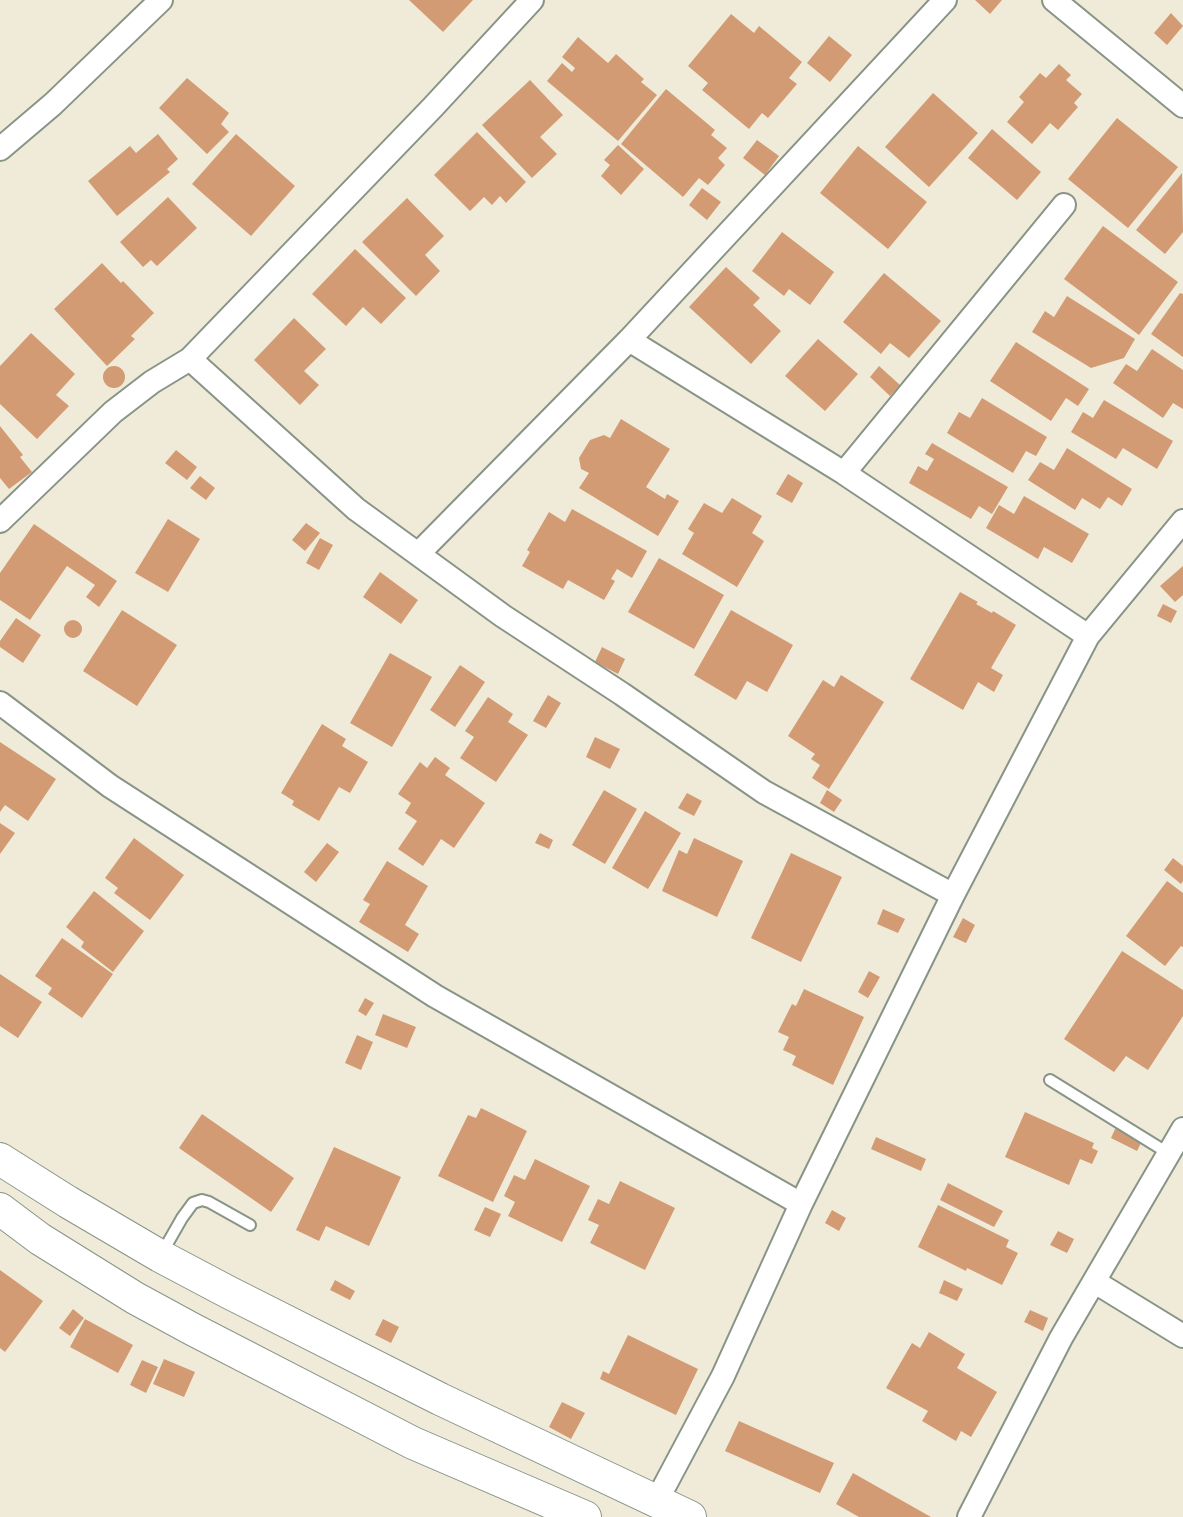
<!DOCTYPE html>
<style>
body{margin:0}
canvas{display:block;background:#f0ebd9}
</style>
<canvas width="1183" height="1517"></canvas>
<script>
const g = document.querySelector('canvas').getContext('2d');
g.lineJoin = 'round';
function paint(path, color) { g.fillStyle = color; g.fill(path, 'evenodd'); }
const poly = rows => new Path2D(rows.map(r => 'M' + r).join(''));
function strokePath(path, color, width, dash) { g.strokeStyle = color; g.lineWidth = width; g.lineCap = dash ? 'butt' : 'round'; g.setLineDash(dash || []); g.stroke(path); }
paint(poly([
 [409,0,473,0,443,32],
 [975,0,1002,0,990,14],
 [1171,13,1183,26,1167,45,1154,33],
 [731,14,754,33,759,26,802,62,789,78,797,84,768,118,762,113,749,129,702,90,708,83,688,66],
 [829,36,852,55,830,82,807,63],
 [578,37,608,63,616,54,644,79,641,82,657,95,618,141,547,81,562,63,572,72,575,68,562,57],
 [1059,64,1071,75,1066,80,1082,94,1074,103,1078,107,1058,130,1050,123,1032,144,1007,122,1024,102,1019,97,1040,73,1046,78],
 [187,78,229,113,221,124,229,132,207,154,159,108],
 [530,80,563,115,540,137,557,154,532,178,482,125],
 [666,89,715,130,711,135,727,148,718,158,725,165,708,185,699,178,683,197,621,144],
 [933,93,978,133,929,187,885,147],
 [1117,118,1178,167,1128,228,1068,179],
 [992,129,1041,172,1017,200,968,158],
 [477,132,526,182,506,203,500,196,492,205,484,197,470,211,434,175],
 [158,134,178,159,167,169,170,172,117,216,88,181,130,146,136,153],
 [236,134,295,186,251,236,192,184],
 [757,140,779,156,765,175,743,158],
 [618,145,644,169,621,195,601,176,610,165,604,160],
 [858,146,927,202,888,249,820,193],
 [1182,173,1183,232,1165,254,1136,230],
 [702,188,721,202,707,220,689,205],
 [168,197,197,228,157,266,151,260,143,267,120,242],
 [407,198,444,236,425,255,440,271,416,296,362,242],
 [1103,226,1178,282,1139,335,1064,279],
 [782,232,834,272,810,305,789,289,784,296,752,271],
 [355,249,406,298,381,324,363,307,346,326,312,294],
 [102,263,121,283,123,281,154,313,131,336,135,339,107,366,54,309],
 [726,267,760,298,753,305,781,331,751,364,689,307],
 [884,273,941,321,909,358,890,343,881,354,843,322],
 [1180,293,1183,294,1183,357,1151,334],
 [1067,296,1135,339,1124,358,1091,368,1032,332,1045,311,1054,317],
 [294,318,326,349,304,371,319,385,300,405,254,360],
 [31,333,75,374,56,395,69,406,37,439,0,404,0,366],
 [818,339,858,374,825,411,785,376],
 [1016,342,1089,389,1078,406,1066,398,1051,421,990,381],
 [1152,349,1183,370,1183,409,1173,403,1163,418,1113,383,1126,364,1137,371],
 [879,366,900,385,890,396,870,377],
 '103 377a11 11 0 1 1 22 0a11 11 0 1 1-22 0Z',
 [982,398,1047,437,1036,456,1026,451,1013,473,947,433,959,412,970,418],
 [1104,400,1173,441,1157,469,1123,448,1116,459,1071,432,1083,412,1093,418],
 [621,419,670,449,646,487,665,499,667,494,679,501,658,536,579,488,589,473,581,469,579,458,590,440,604,435,610,438],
 [0,426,23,455,20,457,32,472,9,489,0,478],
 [932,443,1008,487,992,514,979,506,971,519,909,483,918,466,927,471,934,459,925,454],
 [1067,448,1132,489,1122,506,1108,497,1100,509,1082,498,1075,510,1028,480,1040,462,1054,470],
 [176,450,197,467,187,480,165,463],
 [788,474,803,483,792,503,776,494],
 [200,476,215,488,206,500,190,488],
 [1024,496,1089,534,1072,563,1044,547,1038,559,986,528,999,505,1014,514],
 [732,498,762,516,752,533,764,541,737,587,682,554,694,533,688,529,704,503,722,513],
 [572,509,647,551,632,578,617,569,611,579,615,581,604,600,568,580,563,589,522,566,530,552,527,550,549,512,565,522],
 [168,519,200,539,168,592,135,573],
 [306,523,320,533,305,551,292,540],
 [34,524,117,581,99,607,86,597,95,585,67,566,30,620,0,600,0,573],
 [320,538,333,545,319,570,306,563],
 [659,558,724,595,694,649,628,612],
 [1183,566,1183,595,1175,602,1160,586],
 [380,572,418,600,401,624,363,597],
 [960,592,978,602,976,604,992,613,993,611,1016,625,991,668,1003,675,994,692,978,682,963,710,910,679],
 [1163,604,1177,611,1171,623,1157,616],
 [122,610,177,645,137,706,83,671],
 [731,610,793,645,767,692,747,681,736,700,694,675],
 [16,618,41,635,23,663,0,647,0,641],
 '64 629a9 9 0 1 1 18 0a9 9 0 1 1-18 0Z',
 [602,647,625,659,618,674,595,662],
 [390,653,432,677,392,747,350,723],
 [460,665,485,682,455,727,430,710],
 [841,675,884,702,829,789,812,778,820,765,811,759,815,754,788,736,823,680,834,687],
 [548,695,561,703,546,728,533,721],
 [488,697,513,714,508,722,528,735,496,782,460,758,474,737,465,731],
 [322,724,346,739,342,746,368,762,350,793,339,787,319,821,292,805,294,801,281,793],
 [595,737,620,749,610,769,586,757],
 [0,742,56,779,28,821,5,805,0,812],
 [435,757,450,768,445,775,485,803,454,848,441,839,423,866,398,849,417,821,405,813,411,803,398,794,420,762,427,768],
 [604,790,637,809,605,864,572,845],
 [827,790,842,800,834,812,820,803],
 [687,793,702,801,694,816,678,808],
 [645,811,681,833,648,889,612,868],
 [0,823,15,833,0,854],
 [540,833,553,840,549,849,535,843],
 [134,838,184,875,150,920,114,893,118,888,105,878],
 [694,838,743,861,717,917,662,891,679,850,687,854],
 [327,843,339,852,316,882,304,872],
 [791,853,842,877,801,962,751,938],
 [1173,858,1183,866,1183,881,1181,884,1164,870],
 [387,861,428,886,405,925,419,934,408,952,359,922,370,904,363,900],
 [1167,881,1183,893,1183,947,1181,946,1165,966,1126,936],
 [94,891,144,931,113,972,81,947,84,942,66,927],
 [883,909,905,919,898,933,877,924],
 [963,918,975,925,966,943,953,937],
 [62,938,113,974,82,1018,48,994,52,988,35,976],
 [1122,951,1183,990,1183,1016,1148,1070,1126,1056,1114,1072,1064,1039],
 [869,971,880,977,868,998,858,992],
 [0,974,42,1002,18,1038,0,1026],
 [804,989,864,1017,833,1085,792,1065,796,1056,783,1050,789,1037,778,1032,792,1004,796,1006],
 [365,998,374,1003,366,1016,358,1011],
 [383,1014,416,1027,407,1048,375,1035],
 [357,1035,373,1042,361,1070,345,1063],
 [481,1108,527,1131,493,1202,438,1176,468,1115,476,1118],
 [1025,1112,1094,1143,1092,1148,1098,1151,1092,1164,1080,1159,1069,1185,1005,1157],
 [202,1114,294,1178,271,1212,179,1148],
 [1116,1127,1143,1139,1137,1151,1111,1138],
 [876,1137,926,1159,921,1171,871,1149],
 [334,1147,401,1177,369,1246,326,1226,319,1241,296,1230],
 [535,1159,590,1186,562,1242,508,1216,515,1202,504,1196,514,1175,525,1180],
 [620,1181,675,1208,645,1270,590,1243,599,1225,588,1220,598,1199,609,1204],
 [948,1183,1003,1211,994,1227,940,1200],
 [938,1205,1009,1240,1006,1247,1018,1253,1002,1285,967,1268,966,1271,918,1247],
 [485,1207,501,1214,490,1237,474,1230],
 [832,1210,846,1218,839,1231,825,1223],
 [1058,1231,1074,1239,1067,1253,1050,1245],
 [0,1270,43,1301,5,1352,0,1348],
 [335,1280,355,1291,350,1300,330,1290],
 [944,1280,963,1289,957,1301,939,1293],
 [73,1309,84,1318,70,1336,59,1328],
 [1030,1310,1048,1318,1043,1331,1024,1322],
 [85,1319,133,1345,118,1373,70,1347],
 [383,1319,399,1327,391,1343,375,1335],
 [929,1332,965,1354,957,1368,997,1392,971,1437,961,1431,956,1441,922,1421,928,1411,886,1388,912,1343,920,1348],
 [628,1335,698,1369,676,1415,600,1379,603,1371,609,1374],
 [164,1359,195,1372,184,1397,153,1384],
 [142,1360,158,1367,146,1393,130,1385],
 [562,1402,585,1413,571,1439,549,1427],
 [739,1421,834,1463,820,1493,725,1451],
 [853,1473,931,1517,859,1517,836,1504]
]), '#d29b73');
const lane = poly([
 [1050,1080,1168,1153],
 [162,1253,182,1218,193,1203,202,1200,209,1202,250,1225]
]);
const street = poly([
 [1054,0,1183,106],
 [0,149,53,104,161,0],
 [629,340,844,473,1088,636],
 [190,359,356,509,503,616,622,694,764,792,953,895],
 [844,473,1064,205],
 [0,521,113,412,152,382,190,359,433,107,532,0],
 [419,553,629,340,945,0],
 [0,703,110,786,435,996,801,1204],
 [1095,1282,1183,1336],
 [656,1502,723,1376,801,1204,953,895,1088,636,1183,521],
 [969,1517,1061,1338,1183,1129]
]);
const secondary = poly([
 [0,1159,68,1202,160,1256,228,1292,440,1399,690,1517],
 [0,1209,40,1239,135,1298,192,1329,413,1443,585,1517]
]);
strokePath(lane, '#889486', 14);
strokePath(street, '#889486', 26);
strokePath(secondary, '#889486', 34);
strokePath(lane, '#fff', 10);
strokePath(street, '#fff', 22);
strokePath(secondary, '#fff', 32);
</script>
